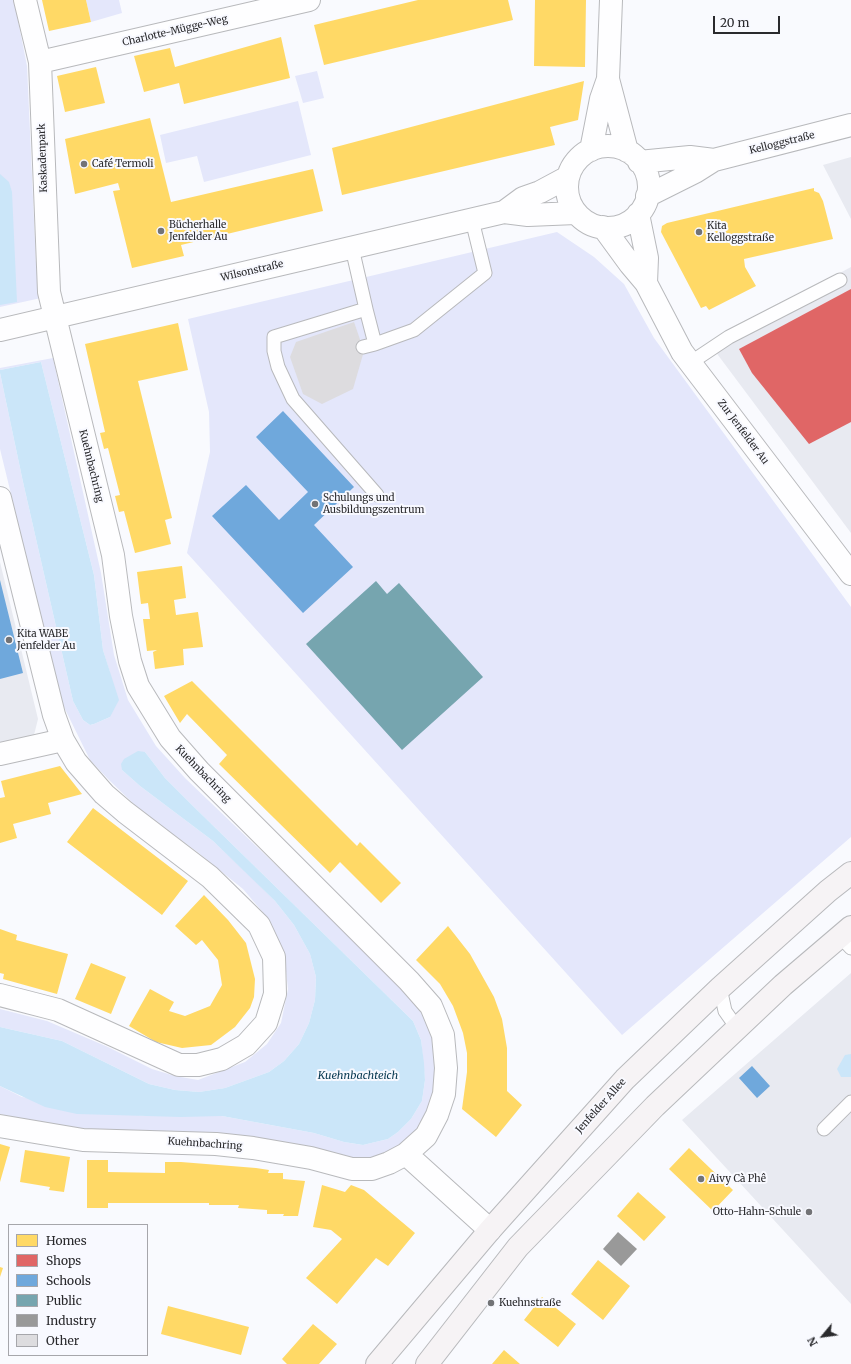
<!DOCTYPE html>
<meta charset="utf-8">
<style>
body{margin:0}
#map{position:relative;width:851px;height:1364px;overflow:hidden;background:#f9fafe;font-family:Merriweather,serif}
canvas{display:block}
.legend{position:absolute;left:8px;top:1224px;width:140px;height:132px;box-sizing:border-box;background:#f8f9ff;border:1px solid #a6a6ab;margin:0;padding:5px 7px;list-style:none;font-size:12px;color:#2a2a2d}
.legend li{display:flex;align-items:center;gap:8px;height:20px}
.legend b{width:20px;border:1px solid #a6a6ab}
.north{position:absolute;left:803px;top:1316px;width:40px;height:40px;-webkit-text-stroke:3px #f8f9ff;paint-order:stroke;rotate:241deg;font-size:11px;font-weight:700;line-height:16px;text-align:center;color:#2a2a2d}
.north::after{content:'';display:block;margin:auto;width:14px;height:18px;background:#2a2a2d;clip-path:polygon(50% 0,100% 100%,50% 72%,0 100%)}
.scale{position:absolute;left:713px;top:16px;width:67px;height:18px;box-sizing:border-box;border:2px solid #2a2a2d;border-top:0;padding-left:5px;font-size:12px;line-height:14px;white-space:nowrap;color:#2a2a2d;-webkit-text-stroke:3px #f8f9ff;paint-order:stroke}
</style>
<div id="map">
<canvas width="851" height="1364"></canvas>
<ul class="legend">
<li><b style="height:11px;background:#ffd966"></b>Homes</li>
<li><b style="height:11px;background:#e06666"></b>Shops</li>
<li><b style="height:11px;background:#6fa8dc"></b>Schools</li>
<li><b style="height:11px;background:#76a5af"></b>Public</li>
<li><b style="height:11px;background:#999"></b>Industry</li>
<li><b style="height:11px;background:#dddcdf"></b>Other</li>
</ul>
<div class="north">N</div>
<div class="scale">20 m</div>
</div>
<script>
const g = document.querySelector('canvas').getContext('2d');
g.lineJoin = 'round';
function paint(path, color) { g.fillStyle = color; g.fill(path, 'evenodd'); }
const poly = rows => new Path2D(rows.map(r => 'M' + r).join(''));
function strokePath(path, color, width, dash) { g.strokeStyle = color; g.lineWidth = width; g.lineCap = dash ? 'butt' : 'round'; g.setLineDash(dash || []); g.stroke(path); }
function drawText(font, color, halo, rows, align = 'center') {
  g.font = font + ' Merriweather,serif'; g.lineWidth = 4; g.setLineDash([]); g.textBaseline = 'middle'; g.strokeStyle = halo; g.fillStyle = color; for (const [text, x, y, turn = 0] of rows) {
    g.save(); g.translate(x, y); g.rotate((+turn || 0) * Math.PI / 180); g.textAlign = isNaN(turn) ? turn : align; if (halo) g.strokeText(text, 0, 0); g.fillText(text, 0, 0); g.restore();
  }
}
paint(poly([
 [851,157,851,219,823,165],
 [851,267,851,533,709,343],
 [0,562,38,719,34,735,0,744],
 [851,973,851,1304,682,1120]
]), '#e8eaf1');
paint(poly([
 [0,0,14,0,27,66,36,264,41,298,0,307],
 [86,0,119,0,122,13,91,22],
 [317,71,324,98,303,103,295,76],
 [298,101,311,155,204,182,197,156,166,163,160,135],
 [557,232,594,257,624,284,654,338,851,607,851,837,622,1035,187,553,210,452,209,412,188,319],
 [53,358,101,573,114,655,128,700,156,746,185,778,398,982,426,1019,436,1044,437,1069,430,1111,409,1143,382,1157,363,1160,205,1134,152,1131,112,1131,55,1126,0,1114,0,1086,22,1097,144,1116,222,1116,314,1133,344,1142,363,1145,388,1139,398,1132,411,1119,422,1101,425,1080,421,1040,413,1021,193,806,165,778,145,752,122,770,140,786,213,841,249,875,275,901,294,925,310,954,316,977,315,1000,309,1023,299,1044,284,1061,269,1072,225,1088,199,1092,175,1090,149,1084,62,1041,0,1027,0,1009,47,1021,108,1047,152,1069,175,1076,198,1080,245,1062,267,1044,281,1023,288,989,284,953,266,916,243,889,196,851,141,811,108,779,90,760,62,703,0,449,0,373,23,482,73,701,83,720,90,725,94,724,110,717,110,673,103,650,94,575,41,362,0,370,0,368]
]), '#e4e7fb');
paint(poly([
 [0,174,9,182,12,192,17,302,0,305],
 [41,362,94,575,103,650,119,700,110,717,94,724,90,725,83,720,73,701,23,482,0,373,0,370],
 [138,751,145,752,165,778,193,806,413,1021,421,1040,424,1063,425,1080,422,1101,411,1119,398,1132,388,1139,363,1145,344,1142,314,1133,222,1116,181,1117,77,1114,45,1107,0,1086,0,1027,62,1041,149,1084,175,1090,199,1092,225,1088,269,1072,284,1061,299,1044,309,1023,315,1000,316,977,310,954,294,925,275,901,213,841,140,786,122,770,121,764,124,759],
 [851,1054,851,1077,841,1077,837,1069,845,1055]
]), '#cbe6f9');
paint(poly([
 [42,0,86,0,91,22,49,31],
 [418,0,508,0,513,20,324,65,314,25],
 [535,0,586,0,585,67,534,66],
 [281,37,290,78,184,104,179,83,144,92,134,56,170,48,175,67],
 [96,67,105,103,65,112,57,76],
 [584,81,578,120,550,127,555,145,342,195,332,148],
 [150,118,171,202,313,169,323,211,181,245,184,256,132,268,113,191,120,190,118,183,75,194,65,139],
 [814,188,814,191,819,193,823,201,833,239,744,259,745,267,756,286,709,310,706,306,701,308,661,232,662,226,667,223],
 [178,323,188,370,138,381,172,518,165,520,171,544,135,553,124,511,119,512,115,496,120,495,108,448,104,449,100,433,105,432,85,344],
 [182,566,186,598,174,600,176,615,198,612,203,647,183,649,184,665,155,669,153,652,157,650,147,651,143,619,150,619,148,603,141,604,137,572],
 [192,681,357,846,360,842,401,883,381,903,340,862,330,873,219,764,227,755,187,714,180,723,164,696],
 [60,766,82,794,48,803,51,814,13,824,17,838,0,843,0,798,5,797,1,781],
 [93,808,188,881,162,915,67,842],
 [204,895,228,920,246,943,255,979,254,997,250,1008,235,1027,211,1045,182,1048,156,1042,129,1026,150,989,174,1002,169,1011,185,1016,210,1006,222,985,218,960,202,940,196,945,175,926],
 [448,926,470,954,494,997,502,1019,507,1048,507,1091,522,1105,496,1137,462,1109,467,1072,467,1053,463,1033,453,1006,440,984,416,960],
 [0,929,17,935,16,940,68,954,57,994,3,979,4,974,0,973],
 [91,963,126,977,111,1014,75,999],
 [0,1144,10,1147,0,1182],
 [689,1148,733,1190,713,1211,669,1169],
 [25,1150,70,1157,64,1192,49,1190,50,1187,20,1182],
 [87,1160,108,1160,108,1172,165,1173,165,1162,181,1162,256,1168,269,1170,268,1173,283,1173,283,1179,305,1181,298,1216,283,1216,284,1214,267,1214,267,1210,238,1208,239,1205,209,1205,209,1203,108,1203,108,1208,87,1208],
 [322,1185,345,1192,351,1185,364,1190,415,1233,388,1266,376,1258,337,1304,306,1278,342,1239,331,1230,313,1227],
 [638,1192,666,1217,644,1241,617,1216],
 [598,1260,630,1286,603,1320,571,1294],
 [0,1267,3,1268,0,1277],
 [542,1297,576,1324,558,1347,524,1320],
 [168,1306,249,1327,241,1355,161,1334],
 [313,1324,337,1344,319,1364,287,1364,282,1359],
 [504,1350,520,1364,492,1364]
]), '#ffd966');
paint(poly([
 [851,289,851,422,809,444,752,373,739,349]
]), '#e06666');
paint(poly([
 [283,411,354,487,314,525,353,567,303,613,212,516,246,485,279,520,308,492,256,437],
 [0,580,23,673,0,679],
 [752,1066,770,1086,757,1098,739,1078]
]), '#6fa8dc');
paint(poly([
 [376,581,387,594,399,583,483,677,402,750,306,644]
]), '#76a5af');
paint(poly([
 [618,1232,637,1249,621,1266,603,1249]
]), '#999');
paint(poly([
 [354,322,364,351,353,389,322,404,303,394,290,357,296,342]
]), '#dddcdf');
const lane = poly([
 [352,248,366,309,274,337,274,351,278,367,293,399,377,495],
 [375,344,414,330,485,273,472,220],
 [363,347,375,344,366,309],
 [690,363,729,337,840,280],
 [840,936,851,948],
 [720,988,725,1011,737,1028],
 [824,1129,851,1102]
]);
const street = poly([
 [40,62,309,0],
 [608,79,627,151],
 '567 187a41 41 0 1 1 82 0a41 41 0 1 1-82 0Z',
 [591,150,601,99,608,79,611,0],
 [639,162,690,157,714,160],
 [647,196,695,172,714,160,851,125],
 [504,212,523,198,540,192,568,177],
 [638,214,647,258,646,283],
 [603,227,630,264,646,283,682,352,851,574],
 [0,330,504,212,528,215,576,213],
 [0,498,54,715,63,740,76,762,104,794,125,812,210,877,259,925,274,957,275,994,266,1023,246,1045,222,1059,198,1065,179,1065,58,1010,0,995],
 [0,754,63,740],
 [0,1126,83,1140,216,1144,253,1148,311,1158,352,1169,372,1169,389,1163,406,1154,426,1136,437,1115,444,1094,446,1068,443,1035,431,1006,409,981,199,771,170,738,138,686,130,661,121,616,113,555,49,292,40,62,25,0],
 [406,1154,490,1230]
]);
const secondary = poly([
 [377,1364,490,1230,625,1079,720,988,828,891,851,873],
 [427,1364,518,1247,655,1106,783,985,851,927]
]);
strokePath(lane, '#b8b9bc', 15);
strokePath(street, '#b8b9bc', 24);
strokePath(secondary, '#b8b9bc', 24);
strokePath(lane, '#fefeff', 13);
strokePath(street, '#fefeff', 22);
strokePath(secondary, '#f6f3f5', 22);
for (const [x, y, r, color] of [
 [84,164,4,"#727376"],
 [161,231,4,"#727376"],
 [699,232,4,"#727376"],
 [315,504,4,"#727376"],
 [9,640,4,"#727376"],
 [701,1179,4,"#727376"],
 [809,1212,4,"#727376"],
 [491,1303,4,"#727376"]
]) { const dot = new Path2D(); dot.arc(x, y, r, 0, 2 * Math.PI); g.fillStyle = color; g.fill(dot); strokePath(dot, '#f8f9ff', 1.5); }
drawText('10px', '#2a2a2d', '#f8f9ff', [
 ["Charlotte-Mügge-Weg",175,31,-13],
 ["Kelloggstraße",782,143,-14],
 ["Kaskadenpark",43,158,-92],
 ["Wilsonstraße",252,271,-13],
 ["Zur Jenfelder Au",743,432,53],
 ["Kuehnbachring",91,466,76],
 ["Kuehnbachring",203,774,46],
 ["Jenfelder Allee",601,1106,-48],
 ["Kuehnbachring",205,1144,4]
]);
drawText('10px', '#2a2a2d', '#f8f9ff', [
 ["Café Termoli",92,164],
 ["Bücherhalle",169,225],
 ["Jenfelder Au",169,237],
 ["Kita",707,226],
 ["Kelloggstraße",707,238],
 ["Schulungs und",323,498],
 ["Ausbildungszentrum",323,510],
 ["Kita WABE",17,634],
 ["Jenfelder Au",17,646],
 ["Aivy Cà Phê",709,1179],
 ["Otto-Hahn-Schule",801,1212,"right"],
 ["Kuehnstraße",499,1303]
], 'left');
drawText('italic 11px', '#063851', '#f8f9ff', [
 ["Kuehnbachteich",358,1076]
]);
</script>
